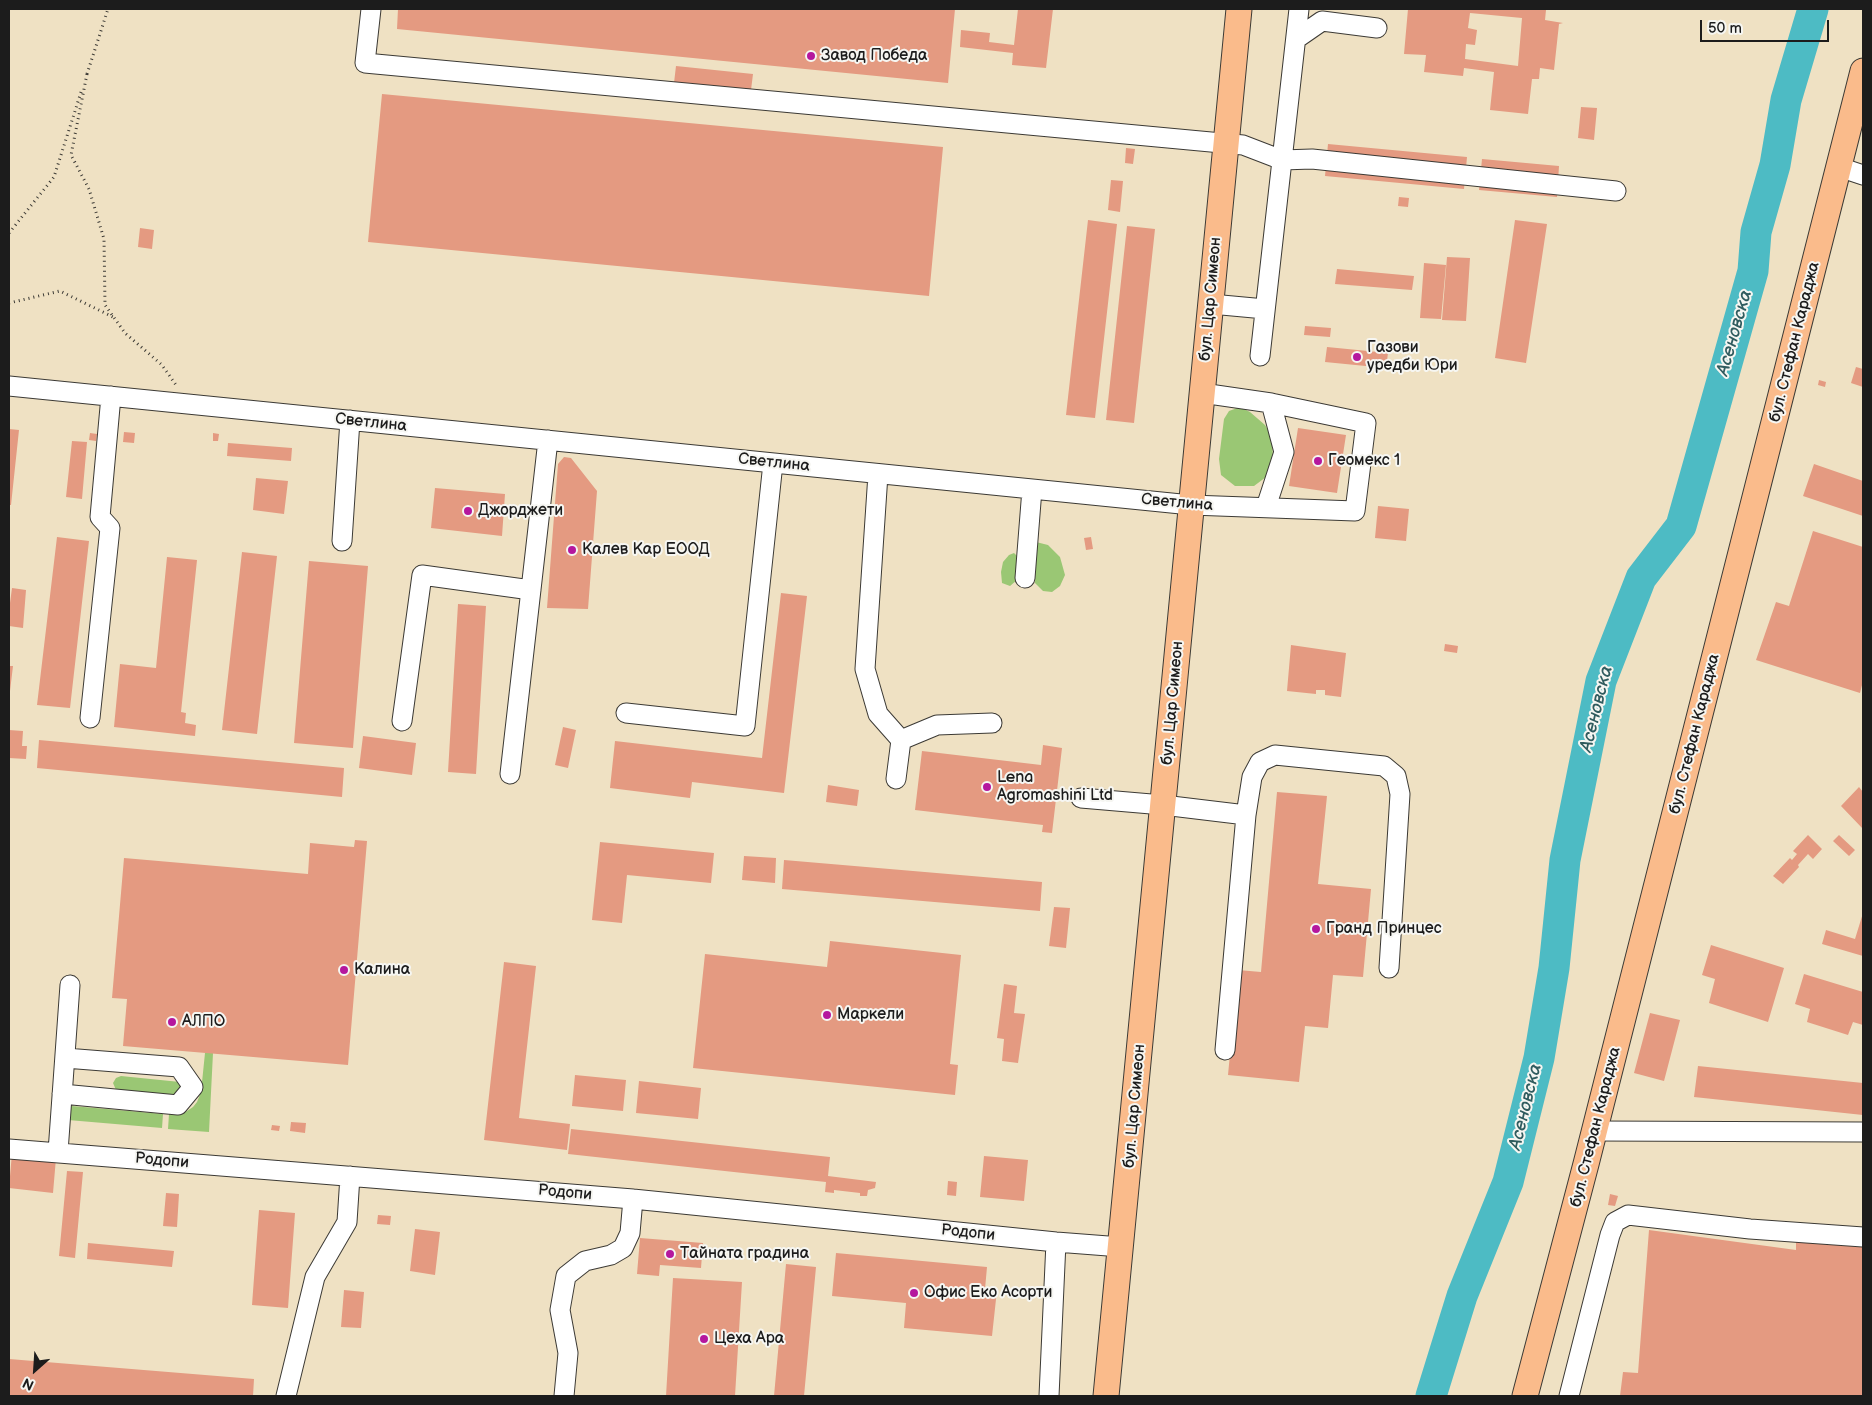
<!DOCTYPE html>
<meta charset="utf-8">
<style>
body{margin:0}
#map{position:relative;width:1872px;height:1405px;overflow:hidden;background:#efe1c3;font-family:"Balsamiq Sans",sans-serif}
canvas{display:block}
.frame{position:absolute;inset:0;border:10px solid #1c1c1c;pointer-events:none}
.north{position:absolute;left:10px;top:1345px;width:50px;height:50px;-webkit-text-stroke:4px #f6f6f2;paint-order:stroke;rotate:206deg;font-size:14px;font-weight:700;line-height:20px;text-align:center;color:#1c1c1c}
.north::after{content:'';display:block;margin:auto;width:18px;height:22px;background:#1c1c1c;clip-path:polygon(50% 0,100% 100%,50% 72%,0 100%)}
.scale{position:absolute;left:1700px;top:20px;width:129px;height:22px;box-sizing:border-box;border:2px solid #1c1c1c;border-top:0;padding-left:6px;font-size:15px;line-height:18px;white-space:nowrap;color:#1c1c1c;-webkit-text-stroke:4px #f6f6f2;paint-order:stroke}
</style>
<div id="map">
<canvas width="1872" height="1405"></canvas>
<div class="frame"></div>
<div class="north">N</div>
<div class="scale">50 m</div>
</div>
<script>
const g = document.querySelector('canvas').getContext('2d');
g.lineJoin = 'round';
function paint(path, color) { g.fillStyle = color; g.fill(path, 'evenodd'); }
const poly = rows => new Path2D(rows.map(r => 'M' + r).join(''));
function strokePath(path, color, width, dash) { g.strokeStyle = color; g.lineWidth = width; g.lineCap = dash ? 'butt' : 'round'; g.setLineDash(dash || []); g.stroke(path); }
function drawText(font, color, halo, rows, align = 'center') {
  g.font = font + ' "Balsamiq Sans",sans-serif'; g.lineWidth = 4; g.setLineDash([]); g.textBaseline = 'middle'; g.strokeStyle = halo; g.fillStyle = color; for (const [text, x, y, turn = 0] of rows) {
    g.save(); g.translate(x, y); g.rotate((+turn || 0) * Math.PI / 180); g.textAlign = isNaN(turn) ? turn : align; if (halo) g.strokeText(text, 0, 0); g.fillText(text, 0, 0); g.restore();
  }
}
paint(poly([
 [1240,407,1250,412,1265,425,1272,437,1273,460,1266,477,1254,486,1235,486,1221,475,1219,459,1224,419,1229,411],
 [1036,542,1048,545,1060,557,1065,575,1060,586,1052,592,1043,591,1035,583],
 [1014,553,1018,557,1017,580,1010,586,1002,583,1001,572,1003,562,1009,555],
 [205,1053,213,1053,209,1132,168,1129,169,1114,181,1115,193,1107,197,1102,201,1092],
 [121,1076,180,1082,182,1084,181,1097,116,1090,113,1083,116,1078],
 [72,1106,163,1114,162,1128,68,1120,68,1107]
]), '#9ac774');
strokePath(poly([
 [1431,1396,1462,1296,1508,1182,1539,1058,1554,968,1565,860,1601,681,1641,578,1681,526,1753,271,1756,232,1775,165,1786,100,1813,9]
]), '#4dbbc4', 31);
paint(poly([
 [398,9,955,9,948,83,397,29],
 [1018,9,1053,9,1046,68,1012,65,1013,53,960,47,961,30,990,33,989,42,1014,45],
 [1408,9,1540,9,1546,10,1545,20,1563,23,1559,24,1554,70,1540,68,1539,79,1532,79,1528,114,1490,110,1494,72,1464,68,1463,76,1424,72,1426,55,1404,54],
 [1470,13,1522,18,1518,66,1465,59,1466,44,1475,45,1477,30,1468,28],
 [676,66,753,74,751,90,674,83],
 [382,94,943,147,929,296,368,242],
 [1581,107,1597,108,1594,140,1578,138],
 [1328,144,1467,157,1464,189,1325,176],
 [1126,148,1135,149,1133,164,1125,163],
 [1482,159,1559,166,1557,197,1479,190],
 [1111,180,1123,181,1120,212,1108,210],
 [1399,197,1409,198,1408,207,1398,206],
 [1088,220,1117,224,1095,418,1066,415],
 [1515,220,1547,224,1526,363,1495,358],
 [1127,226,1155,229,1134,423,1106,420],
 [140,228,154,230,152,249,138,247],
 [1447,257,1470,258,1466,321,1442,320],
 [1424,263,1446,265,1441,319,1420,318],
 [1337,269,1414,276,1412,290,1335,284],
 [1305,326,1331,328,1330,337,1304,335],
 [1327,347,1388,353,1386,368,1325,362],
 [1856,367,1863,369,1863,387,1851,383],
 [1819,380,1826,382,1825,387,1818,385],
 [1298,428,1346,435,1337,493,1289,486],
 [9,429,19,430,11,505,9,505],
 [124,432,135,433,134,443,123,442],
 [90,433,97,434,96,441,89,440],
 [213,433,219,434,218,441,213,441],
 [72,441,87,442,82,499,66,497],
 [228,443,292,448,291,461,227,456],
 [564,457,571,458,597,491,588,609,547,608,558,464],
 [1814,464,1863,481,1863,516,1803,496],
 [256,478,288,481,284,514,253,510],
 [435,488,505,494,502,536,431,528],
 [1378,506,1409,509,1406,541,1375,538],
 [1813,531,1863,547,1863,681,1860,693,1756,660,1776,602,1789,606],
 [57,537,89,541,70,708,37,705],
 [1091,537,1093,549,1086,550,1084,538],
 [242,552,277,556,257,734,222,730],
 [167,557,197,560,181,712,186,713,185,723,196,725,195,736,114,727,120,664,156,668],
 [309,561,368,566,353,748,294,743],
 [12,588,26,590,23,628,9,626,9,603,10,603],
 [781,593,807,596,784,793,692,782,690,798,610,788,615,741,762,758],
 [458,604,486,606,476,774,448,772],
 [1445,644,1458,646,1457,653,1444,651],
 [1291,645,1346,653,1341,697,1325,695,1325,690,1316,690,1316,694,1287,691],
 [9,666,13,666,10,691,9,691],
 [563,727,576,730,568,768,555,765],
 [9,730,23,731,22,746,27,746,26,759,9,758],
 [363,736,416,743,412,775,359,768],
 [39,740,344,768,342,797,37,768],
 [1043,745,1062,748,1052,833,1042,832,1043,825,915,810,922,751,1041,765],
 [828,785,859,790,857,806,826,802],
 [1859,787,1863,792,1863,829,1841,806],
 [1277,792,1327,796,1318,884,1371,889,1363,977,1333,975,1328,1028,1305,1026,1299,1082,1228,1075,1238,970,1261,972],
 [1808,835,1822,849,1813,859,1808,854,1798,865,1799,867,1783,884,1773,876,1790,858,1792,860,1797,854,1793,851],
 [1839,835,1855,850,1849,856,1833,841],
 [355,840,367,841,348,1065,123,1046,127,999,112,998,124,858,308,874,310,843,354,847],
 [600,842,714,853,711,883,627,875,622,923,592,920],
 [744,856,776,858,775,883,742,880],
 [784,860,1042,882,1040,911,782,889],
 [1054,907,1070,908,1066,948,1049,946],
 [1863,913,1863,956,1822,944,1826,930,1855,939],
 [830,941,961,955,950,1064,958,1065,955,1095,693,1068,705,954,827,967],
 [1711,945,1784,968,1768,1022,1709,1003,1715,979,1702,975],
 [504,962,536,966,519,1118,570,1124,567,1150,484,1140],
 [1804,974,1863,992,1863,1025,1853,1022,1848,1035,1807,1022,1810,1009,1795,1004],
 [1004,984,1017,986,1014,1013,1025,1014,1018,1063,1002,1061,1004,1039,997,1038],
 [1650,1013,1680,1020,1664,1081,1634,1073],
 [1698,1066,1863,1083,1863,1115,1694,1097],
 [575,1075,626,1080,623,1111,572,1106],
 [639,1081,701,1088,698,1119,636,1113],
 [291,1122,306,1123,305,1133,290,1131],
 [272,1125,280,1126,279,1131,271,1130],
 [571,1129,830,1157,828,1176,876,1182,875,1188,868,1190,867,1196,860,1196,860,1193,834,1190,834,1193,825,1192,826,1182,568,1154],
 [12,1153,56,1158,53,1193,9,1188],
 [984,1156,1028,1160,1024,1201,980,1197],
 [67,1171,83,1172,75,1258,59,1256],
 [948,1181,957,1182,956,1196,947,1195],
 [166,1193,179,1194,177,1227,163,1226],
 [1610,1194,1618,1196,1615,1206,1608,1205],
 [259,1210,295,1213,288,1308,252,1305],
 [378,1215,391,1216,390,1225,377,1224],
 [415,1229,440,1232,435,1275,410,1271],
 [1649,1230,1796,1250,1796,1236,1863,1245,1863,1396,1620,1396,1623,1372,1638,1373],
 [640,1238,703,1243,701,1268,660,1265,659,1276,637,1274],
 [88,1243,174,1251,172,1267,87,1259],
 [836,1253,987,1267,985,1289,997,1290,992,1336,904,1328,906,1303,832,1296],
 [786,1264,816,1267,804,1396,774,1396],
 [673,1278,742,1282,735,1396,666,1396],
 [344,1290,364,1292,361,1328,341,1327],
 [9,1359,254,1379,253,1396,9,1396]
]), '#e49a81');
const minor = poly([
 [371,9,365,63,1243,145,1282,160,1312,159,1616,191],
 [1296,39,1322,21,1377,28],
 [1839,167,1863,175],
 [1211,304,1265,309],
 [1260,356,1299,9],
 [9,386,1191,505,1355,511,1366,423,1271,403],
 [1202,393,1271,403,1284,452,1266,507],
 [878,474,865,669,878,714,901,740,896,779],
 [342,541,350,420],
 [1025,578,1032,489],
 [626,713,745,726,773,463],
 [90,718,110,528,100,517,111,396],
 [402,721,422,575,531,590],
 [901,740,937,725,992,723],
 [510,774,548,440],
 [1081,798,1163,805,1246,815],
 [1225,1050,1246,815,1252,777,1260,762,1275,755,1384,766,1396,776,1400,794,1389,968],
 [62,1094,178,1105,193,1087,179,1067,65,1058],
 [1595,1131,1863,1132],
 [9,1149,633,1199,1056,1242,1121,1247],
 [58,1152,70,985],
 [286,1396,315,1277,347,1222,350,1176],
 [564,1396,568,1353,560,1310,566,1276,585,1261,611,1255,623,1248,630,1233,633,1199],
 [1049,1396,1056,1242],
 [1569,1396,1610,1235,1615,1222,1628,1215,1750,1229,1863,1237]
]);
const major = poly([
 [1106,1396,1239,9],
 [1525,1396,1586,1164,1863,71]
]);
strokePath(minor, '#3c3a35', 21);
strokePath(major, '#3c3a35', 27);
strokePath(poly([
 [87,74,71,155,89,189,104,239,105,305,125,333,162,365,176,385],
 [87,74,108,9],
 [9,233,54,177,82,89],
 [9,303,60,291,113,317]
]), '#3c3a35', 3, [1, 4]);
strokePath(minor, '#fff', 19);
strokePath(major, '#fabb8b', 25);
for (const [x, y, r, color] of [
 [811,56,5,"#b5179e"],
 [1357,357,5,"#b5179e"],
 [1318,461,5,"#b5179e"],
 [468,511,5,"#b5179e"],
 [572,550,5,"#b5179e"],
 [987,787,5,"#b5179e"],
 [1316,929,5,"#b5179e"],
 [344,970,5,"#b5179e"],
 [827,1015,5,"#b5179e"],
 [172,1022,5,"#b5179e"],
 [670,1254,5,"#b5179e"],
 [914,1293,5,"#b5179e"],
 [704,1339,5,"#b5179e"]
]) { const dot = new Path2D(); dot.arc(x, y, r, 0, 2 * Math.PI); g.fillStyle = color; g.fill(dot); strokePath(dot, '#f6f6f2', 2); }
drawText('16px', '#1c1c1c', '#f6f6f2', [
 ["Завод Победа",821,56],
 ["Газови",1367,348],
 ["уредби Юри",1367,366],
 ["Геомекс 1",1328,461],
 ["Джорджети",478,511],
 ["Калев Кар ЕООД",582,550],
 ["Lena",997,778],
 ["Agromashini Ltd",997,796],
 ["Гранд Принцес",1326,929],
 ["Калина",354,970],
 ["Маркели",837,1015],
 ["АЛПО",182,1022],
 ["Тайната градина",680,1254],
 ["Офис Еко Асорти",924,1293],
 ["Цеха Ара",714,1339]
], 'left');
drawText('16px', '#1c1c1c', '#f6f6f2', [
 ["бул. Цар Симеон",1211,299,-85],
 ["бул. Стефан Караджа",1795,342,-76],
 ["Светлина",371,423,6],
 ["Светлина",774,463,6],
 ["Светлина",1177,503,5],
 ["бул. Цар Симеон",1173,703,-85],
 ["бул. Стефан Караджа",1695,734,-76],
 ["бул. Цар Симеон",1135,1106,-85],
 ["бул. Стефан Караджа",1596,1127,-76],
 ["Родопи",162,1161,5],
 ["Родопи",565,1193,5],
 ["Родопи",968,1233,6]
]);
drawText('italic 18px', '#305c5f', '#f6f6f2', [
 ["Асеновска",1735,333,-74],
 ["Асеновска",1597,709,-76],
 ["Асеновска",1526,1107,-76]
]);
</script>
